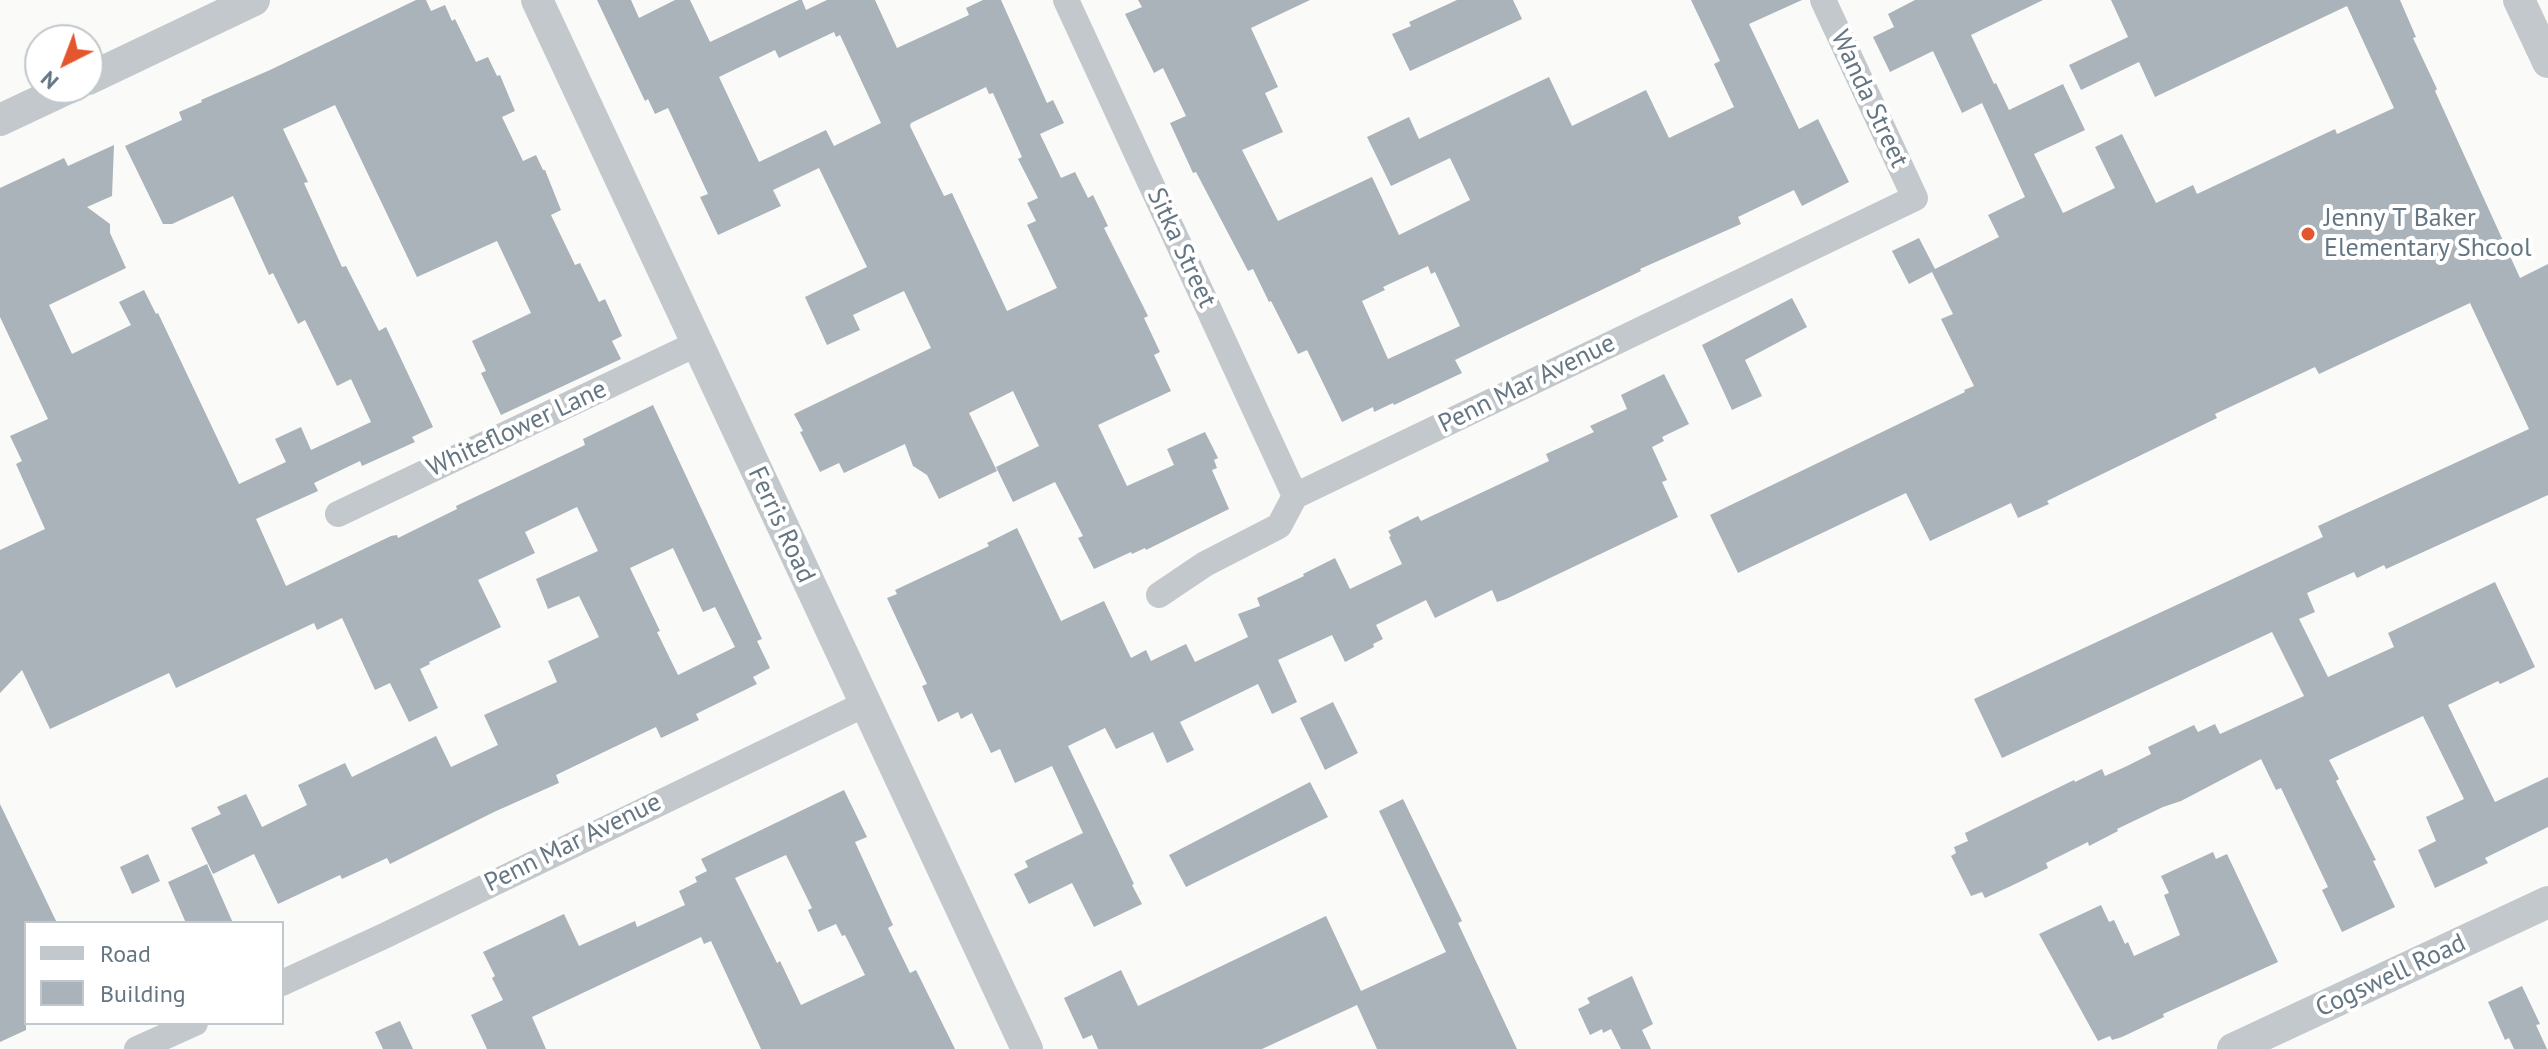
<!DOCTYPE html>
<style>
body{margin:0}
#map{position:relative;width:2548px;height:1049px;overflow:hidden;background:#fafaf8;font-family:"PT Sans",sans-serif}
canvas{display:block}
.legend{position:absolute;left:24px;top:921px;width:260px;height:104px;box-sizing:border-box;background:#fff;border:2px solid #c1c8cd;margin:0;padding:10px 14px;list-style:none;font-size:24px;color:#657683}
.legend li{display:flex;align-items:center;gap:16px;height:40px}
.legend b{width:40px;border:2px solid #c1c8cd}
.north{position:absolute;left:24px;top:24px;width:80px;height:80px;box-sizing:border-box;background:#fff;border:2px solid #c1c8cd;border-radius:50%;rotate:222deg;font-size:22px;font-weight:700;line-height:32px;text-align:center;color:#657683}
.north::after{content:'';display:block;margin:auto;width:28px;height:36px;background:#e4572e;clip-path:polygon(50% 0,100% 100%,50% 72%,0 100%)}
</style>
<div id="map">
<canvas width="2548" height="1049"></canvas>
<ul class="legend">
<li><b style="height:10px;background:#c3c8cc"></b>Road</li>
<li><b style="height:22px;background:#aab3b9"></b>Building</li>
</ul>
<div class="north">N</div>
</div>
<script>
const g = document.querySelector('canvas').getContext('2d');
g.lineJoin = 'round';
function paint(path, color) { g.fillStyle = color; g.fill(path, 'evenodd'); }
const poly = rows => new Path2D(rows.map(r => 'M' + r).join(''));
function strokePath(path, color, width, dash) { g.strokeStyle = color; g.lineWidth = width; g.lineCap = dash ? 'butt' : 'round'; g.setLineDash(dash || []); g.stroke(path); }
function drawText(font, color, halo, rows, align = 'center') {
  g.font = font + ' "PT Sans",sans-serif'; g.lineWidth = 8; g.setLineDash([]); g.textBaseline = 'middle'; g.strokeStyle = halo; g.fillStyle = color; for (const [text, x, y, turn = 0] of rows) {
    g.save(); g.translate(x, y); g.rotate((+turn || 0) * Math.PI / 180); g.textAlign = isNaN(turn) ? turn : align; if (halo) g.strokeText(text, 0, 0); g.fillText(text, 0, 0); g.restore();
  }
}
paint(poly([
 [416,0,426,0,431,11,445,5,452,21,455,19,476,62,488,57,497,76,500,75,515,111,502,117,523,161,536,155,543,170,545,170,561,210,551,215,575,265,580,263,599,302,605,299,622,336,612,341,621,359,501,415,481,373,486,371,472,341,531,313,497,241,417,277,335,105,283,129,308,182,304,183,342,267,346,266,379,331,386,327,433,427,412,437,415,442,362,466,360,461,314,483,318,491,256,519,286,586,391,536,397,535,398,538,457,509,456,506,585,445,583,439,653,405,762,639,757,641,770,668,753,677,757,684,696,714,699,720,661,738,656,727,556,775,559,783,494,812,390,864,387,858,342,879,340,875,278,904,254,854,213,874,191,828,221,814,217,807,246,794,262,827,307,805,298,785,345,763,352,777,436,736,451,767,498,745,484,715,557,682,548,661,599,637,579,596,548,609,536,579,598,551,577,507,525,532,535,553,478,580,501,627,429,662,430,664,420,669,438,708,409,722,390,683,375,690,342,618,317,630,314,623,176,688,169,673,50,729,22,670,0,693,0,550,45,529,16,464,22,461,10,436,48,419,0,317,0,188,64,158,68,166,114,145,112,196,87,207,110,224,110,233,126,268,49,305,72,354,131,325,119,302,144,290,156,314,158,313,239,484,286,462,275,439,301,427,311,450,371,422,351,379,337,386,305,320,298,324,273,273,269,275,233,196,172,224,163,224,125,146,182,120,179,112,202,102,201,100,270,70],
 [673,548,703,612,715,607,735,647,678,675,657,632,660,631,630,568],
 [597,0,631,0,639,18,675,0,690,0,710,42,799,0,802,0,806,10,827,0,875,0,897,48,969,15,966,8,983,0,1001,0,1047,103,1053,100,1064,123,1040,134,1061,178,1075,172,1088,198,1093,195,1108,226,1104,228,1148,316,1144,318,1160,352,1154,355,1171,391,1098,425,1127,486,1174,465,1167,449,1205,432,1218,458,1214,460,1217,468,1212,470,1229,509,1146,550,1145,548,1132,554,1131,552,1094,569,1078,538,1083,536,1055,482,1013,502,996,467,1039,446,1013,391,969,413,997,471,939,499,927,475,913,466,905,444,844,473,839,463,820,472,800,432,803,431,794,414,931,348,904,291,853,315,860,330,827,345,805,297,867,267,819,168,773,190,781,206,718,235,700,197,708,194,668,108,655,114,648,99,645,101],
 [834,32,836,37,840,35,881,123,834,146,826,130,759,162,719,77,775,50,779,58],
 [986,87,989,94,993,93,1022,157,1018,159,1038,198,1027,203,1036,221,1027,225,1057,288,1007,311,952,193,944,196,910,126,911,123],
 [1138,0,1310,0,1251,28,1278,87,1265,93,1283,132,1242,150,1278,221,1372,177,1399,235,1470,200,1450,158,1391,186,1367,137,1409,117,1419,139,1549,77,1572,126,1646,90,1669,138,1734,107,1714,64,1720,61,1691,0,1802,0,1749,24,1799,129,1818,119,1849,182,1802,206,1794,190,1738,217,1741,224,1640,269,1641,271,1455,360,1462,373,1394,405,1393,403,1374,412,1373,407,1342,422,1307,350,1298,354,1271,301,1269,302,1253,269,1248,271,1196,172,1193,173,1170,123,1186,116,1163,68,1154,73,1125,14,1142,7],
 [1428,266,1431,274,1435,272,1460,326,1388,359,1362,301,1385,290,1383,287],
 [1457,0,1513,0,1522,19,1410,71,1392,34,1411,26,1409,22],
 [1915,0,2043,0,1971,35,1994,84,1996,83,2009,110,2063,84,2085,130,2034,154,2063,213,2115,188,2095,147,2122,134,2156,203,2193,185,2197,194,2335,129,2337,134,2394,108,2347,6,2155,97,2139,62,2081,90,2069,65,2128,37,2111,0,2400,0,2416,37,2413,38,2437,89,2435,91,2520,278,2548,264,2548,495,2386,569,2384,565,2357,578,2354,572,2307,593,2315,612,2299,619,2328,677,2394,647,2388,633,2495,582,2535,667,2500,684,2498,681,2448,705,2495,802,2548,777,2548,827,2485,858,2488,863,2435,888,2418,850,2436,841,2426,817,2464,799,2423,716,2329,760,2339,779,2336,781,2376,860,2373,861,2395,907,2342,932,2322,890,2328,887,2281,788,2276,790,2261,759,2181,801,2163,807,2117,829,2118,831,2089,846,2088,842,2046,863,2048,868,2011,886,1985,898,1982,892,1971,896,1951,856,1956,853,1954,847,1968,841,1965,833,2074,780,2075,782,2102,769,2105,776,2127,766,2151,754,2148,747,2194,725,2198,732,2215,724,2220,734,2304,696,2272,632,2002,758,1974,699,2323,537,2318,526,2529,429,2470,303,2319,374,2315,367,2215,414,2217,418,2047,501,2049,504,2018,518,2011,503,1930,541,1906,493,1738,573,1710,515,1965,392,1964,390,1974,386,1941,319,1953,314,1932,272,1909,284,1892,251,1919,238,1935,269,1999,237,1988,215,2025,197,1982,103,1962,113,1933,51,1890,72,1873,37,1894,27,1888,14],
 [1792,298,1807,327,1745,360,1762,396,1732,410,1702,345],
 [1664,374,1689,424,1662,437,1664,441,1652,447,1667,480,1662,482,1678,517,1506,599,1497,602,1492,590,1435,618,1426,600,1376,625,1383,639,1373,644,1374,647,1345,662,1332,635,1278,660,1297,702,1272,714,1258,684,1180,722,1194,750,1167,763,1153,732,1116,749,1105,728,1068,746,1134,884,1132,885,1142,904,1094,927,1072,883,1029,904,1014,874,1028,867,1025,861,1083,833,1052,766,1015,783,1000,749,991,753,972,713,961,719,958,712,938,722,922,686,927,684,887,598,897,594,895,590,989,546,987,543,1017,528,1061,621,1104,601,1131,658,1146,650,1151,661,1186,644,1195,662,1248,637,1238,614,1260,606,1257,598,1304,576,1303,574,1335,558,1350,589,1402,564,1389,537,1391,536,1388,531,1418,516,1421,521,1549,461,1546,454,1594,432,1590,426,1627,409,1621,395],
 [1333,702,1358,753,1325,770,1300,718],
 [1310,782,1328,817,1186,887,1169,855],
 [844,790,867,837,855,842,893,925,888,928,910,973,916,970,955,1049,761,1049,711,941,704,944,701,937,532,1017,546,1049,487,1049,471,1015,503,1000,492,978,495,976,483,952,564,914,579,946,635,921,637,927,685,905,679,891,697,882,695,877,707,871,701,859],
 [786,855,812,908,808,910,818,932,836,924,842,936,845,935,865,975,801,1005,780,961,777,963,735,878],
 [1403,799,1462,921,1458,923,1517,1049,1377,1049,1357,1005,1262,1049,1098,1049,1092,1035,1083,1039,1064,998,1121,970,1138,1006,1326,916,1361,991,1446,952,1379,811],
 [0,804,57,923,26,923,26,1030,0,1042],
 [2213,852,2216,859,2227,854,2278,962,2163,1014,2164,1017,2122,1037,2112,1040,2110,1036,2098,1041,2039,934,2101,905,2109,922,2114,920,2125,944,2128,942,2134,956,2180,935,2164,895,2169,893,2161,876],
 [148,854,160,881,132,894,120,867],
 [207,864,233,923,186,923,168,882],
 [1632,976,1653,1024,1642,1030,1651,1049,1621,1049,1611,1029,1603,1033,1602,1029,1590,1035,1578,1009,1590,1003,1587,998],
 [2522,986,2540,1024,2536,1025,2547,1049,2514,1049,2509,1038,2505,1040,2488,1002],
 [400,1021,413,1049,383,1049,375,1032]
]), '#aab3b9');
strokePath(poly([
 [1066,0,1295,496],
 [338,514,696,344],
 [1159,595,1205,564,1279,526,1295,496,1915,198,1823,0],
 [282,983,384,936,865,704],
 [137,1049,195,1023]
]), '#c3c8cc', 26);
strokePath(poly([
 [537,0,1027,1049],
 [2519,0,2548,62],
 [88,79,254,0],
 [0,120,68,88],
 [2233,1049,2548,902]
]), '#c3c8cc', 32);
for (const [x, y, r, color] of [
 [2308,234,8,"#e4572e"]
]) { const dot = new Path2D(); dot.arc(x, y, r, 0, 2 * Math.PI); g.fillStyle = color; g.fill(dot); strokePath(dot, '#fff', 3); }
drawText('26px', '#657683', '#fff', [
 ["Wanda Street",1869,99,65],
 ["Sitka Street",1181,248,65],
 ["Penn Mar Avenue",1527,384,-26],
 ["Whiteflower Lane",517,429,-25],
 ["Ferris Road",781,525,65],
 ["Penn Mar Avenue",573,843,-26],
 ["Cogswell Road",2391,976,-25]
]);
drawText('26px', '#657683', '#fff', [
 ["Jenny T Baker",2324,219],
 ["Elementary Shcool",2324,249]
], 'left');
</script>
